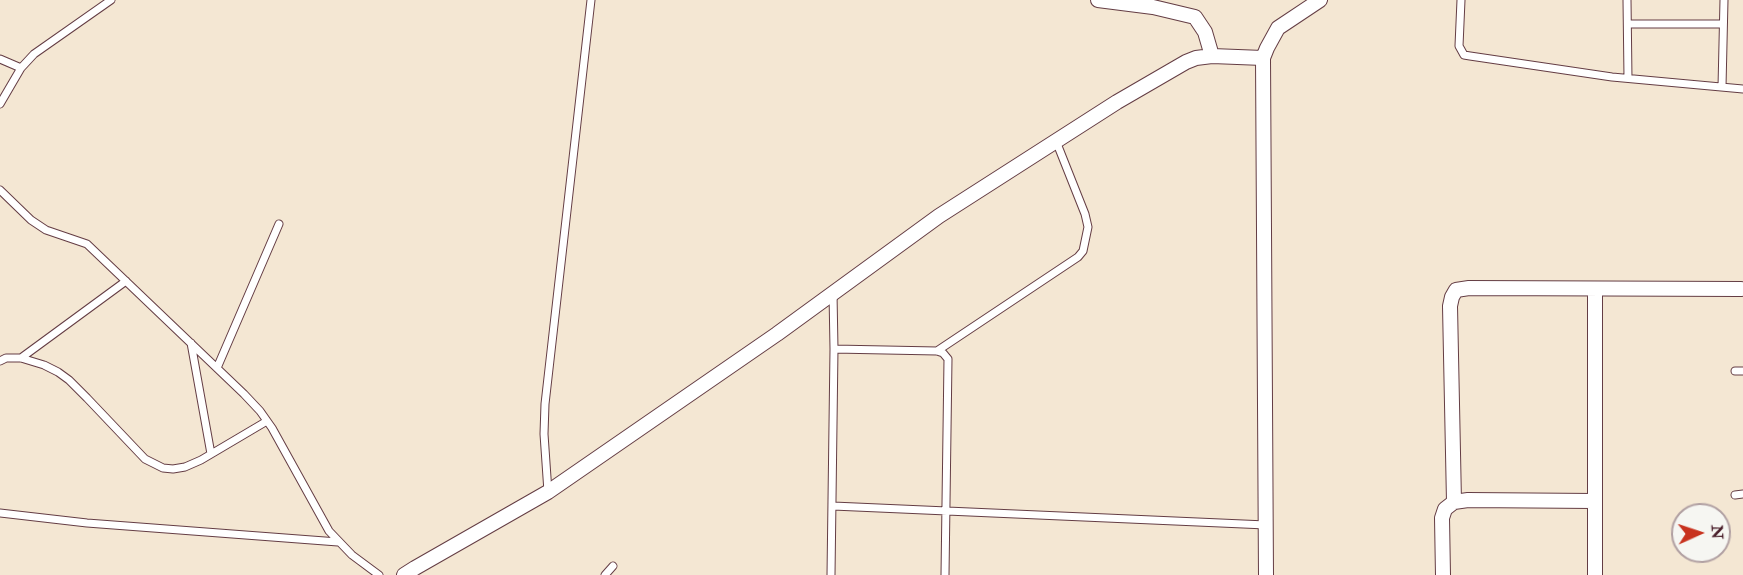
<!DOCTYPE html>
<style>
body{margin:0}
#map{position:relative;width:1743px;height:575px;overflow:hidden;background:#f4e7d3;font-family:"IM FELL Double Pica",serif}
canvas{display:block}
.north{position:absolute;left:1671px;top:503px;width:60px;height:60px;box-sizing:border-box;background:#f6f6f2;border:2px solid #b1a0a2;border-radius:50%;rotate:87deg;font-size:16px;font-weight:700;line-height:24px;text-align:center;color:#4a1f2b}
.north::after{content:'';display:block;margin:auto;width:21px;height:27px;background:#c8321e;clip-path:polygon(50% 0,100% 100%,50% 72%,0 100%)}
</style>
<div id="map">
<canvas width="1743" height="575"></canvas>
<div class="north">N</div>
</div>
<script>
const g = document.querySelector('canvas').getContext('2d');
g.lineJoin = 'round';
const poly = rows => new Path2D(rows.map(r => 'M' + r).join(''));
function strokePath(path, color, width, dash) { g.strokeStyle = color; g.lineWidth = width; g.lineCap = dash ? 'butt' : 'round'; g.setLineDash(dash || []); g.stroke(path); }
const service = poly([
 [1461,0,1459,46,1464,55,1470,56,1612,77,1743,89],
 [1627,0,1628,78],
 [1628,24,1723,24],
 [0,59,21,68],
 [1722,87,1724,0],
 [0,104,21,68,34,54,111,0],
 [0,190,31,220,46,230,87,244,244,394,260,411,272,428,329,531,352,555,379,575],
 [191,343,211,454],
 [834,349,937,351,943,353,948,359,945,575],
 [937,351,1078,257,1083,251,1088,227,1085,214,1056,141],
 [21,358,126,281],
 [0,361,6,358,21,358,44,365,58,372,69,380,87,398,145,459,163,468,173,469,185,467,201,460,267,421],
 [217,368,279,224],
 [1735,371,1743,371],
 [548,492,544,434,545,404,591,0],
 [1735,495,1743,494],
 [833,506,1266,525],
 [0,513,87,523,338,542],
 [605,575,613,566],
 [831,575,834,349,833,293]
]);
const minor = poly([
 [1098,0,1153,7,1195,17,1205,32,1212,56],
 [1454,502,1450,306,1452,297,1456,290,1469,288,1741,289],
 [404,575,415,568,548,492,777,334,939,216,1117,102,1186,62,1196,58,1212,56,1263,58],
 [1266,575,1263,58,1267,48,1278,28,1320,0],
 [1443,575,1442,518,1445,509,1454,502,1468,500,1594,501],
 [1595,575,1595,289]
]);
strokePath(service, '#643d44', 9);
strokePath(minor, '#643d44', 16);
strokePath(service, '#fff', 7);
strokePath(minor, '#fff', 14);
</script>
